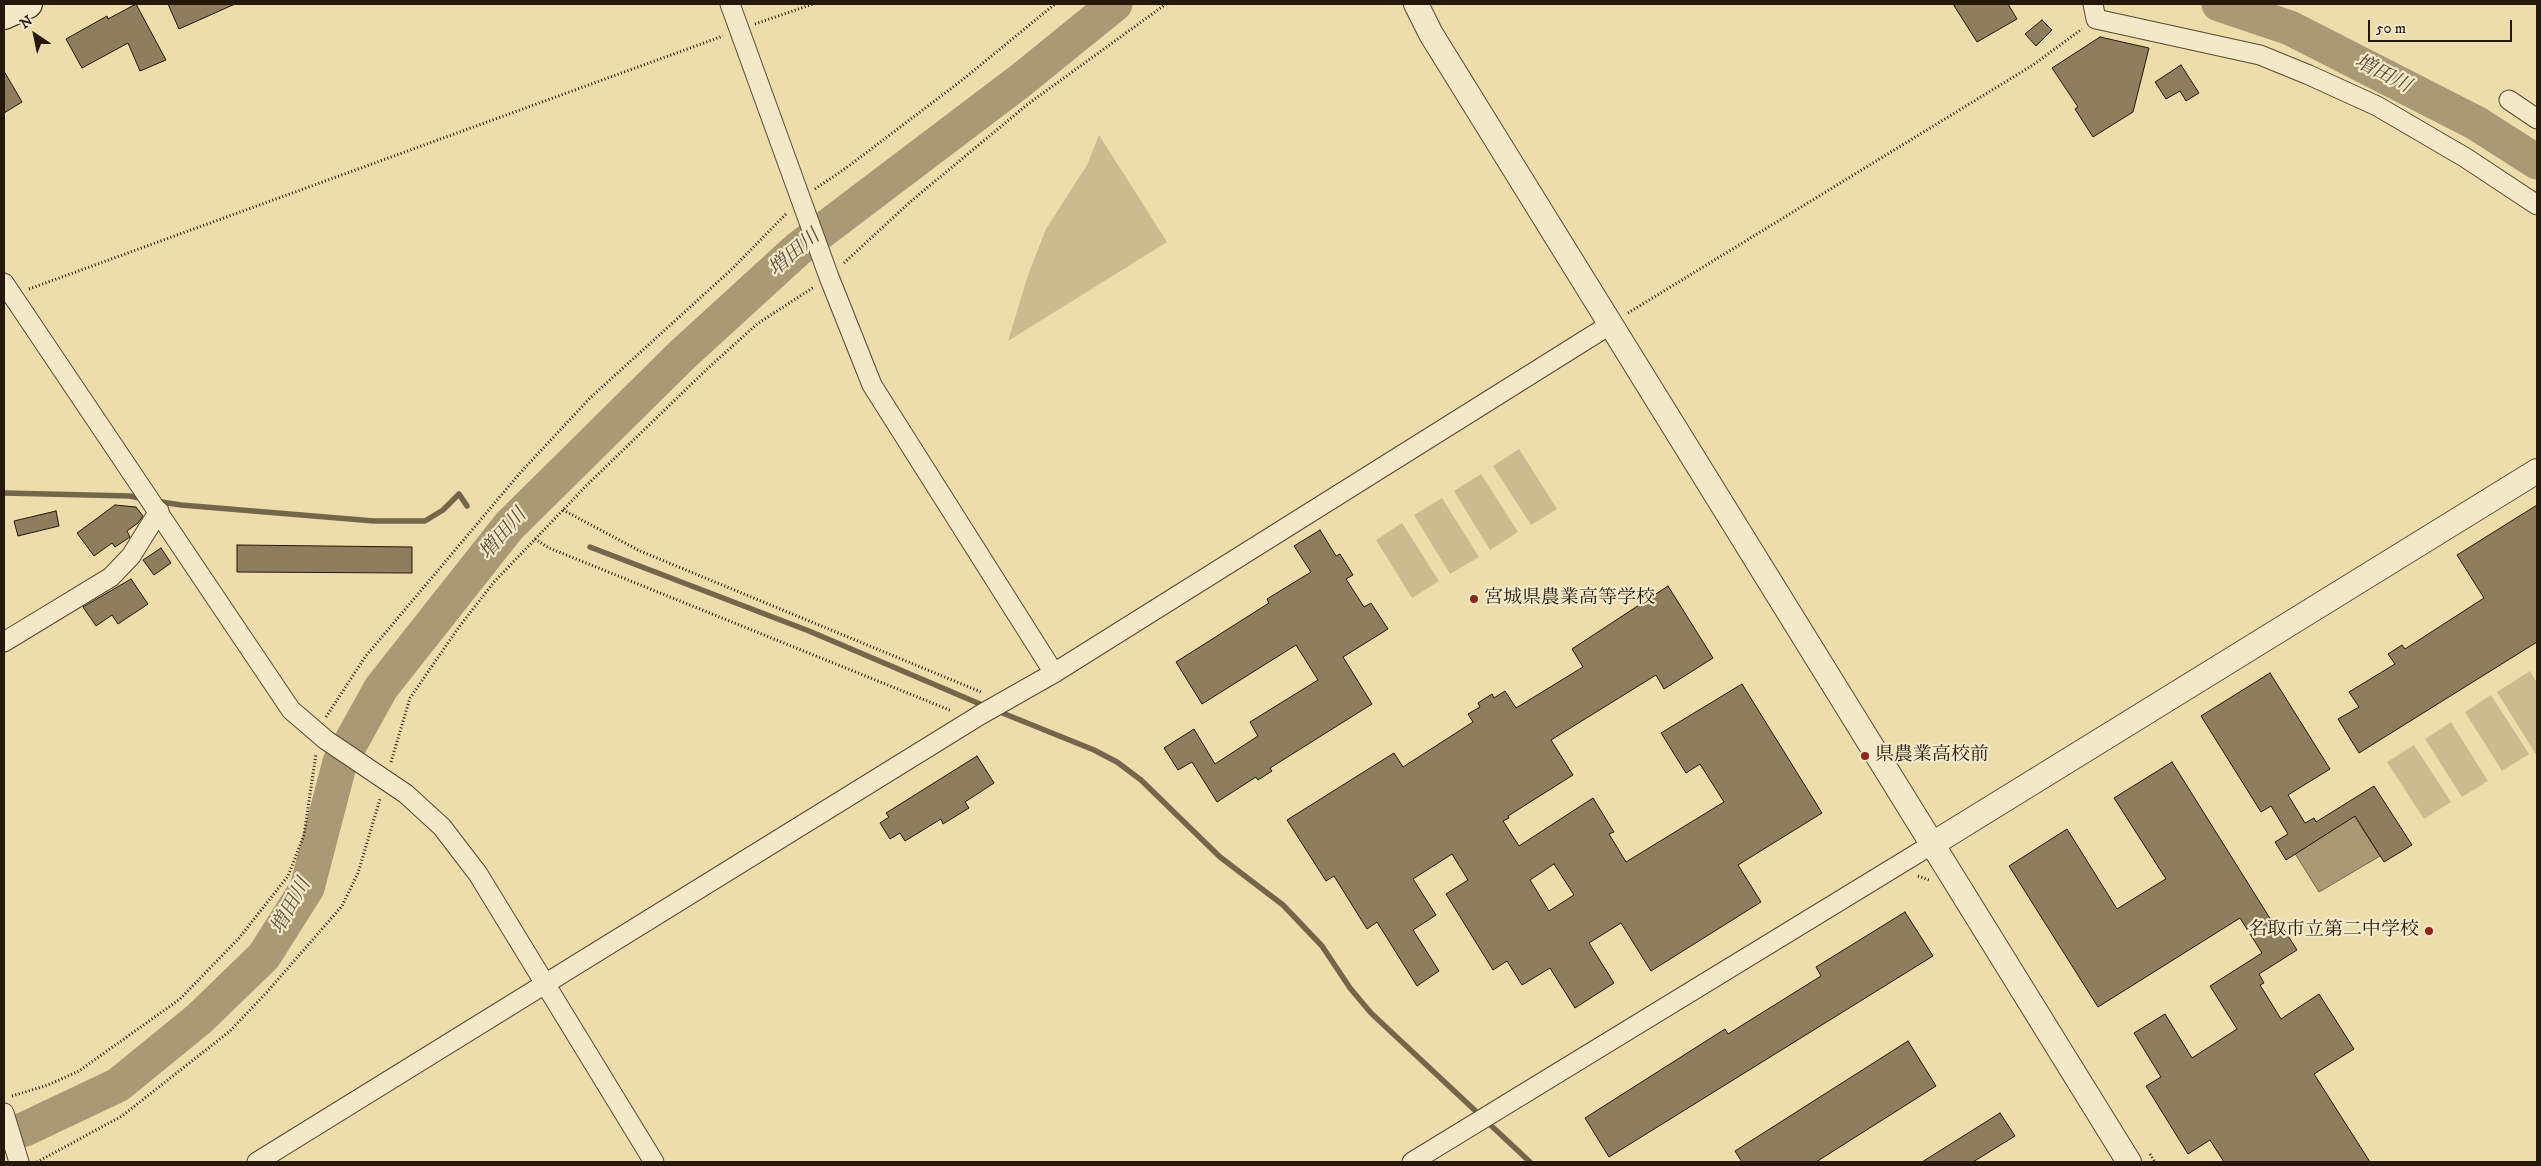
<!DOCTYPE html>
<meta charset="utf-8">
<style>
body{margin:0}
#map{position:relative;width:2541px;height:1166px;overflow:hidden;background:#edddab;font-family:"IM FELL DW Pica",serif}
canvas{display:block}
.frame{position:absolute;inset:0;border:5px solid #25180b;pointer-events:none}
.north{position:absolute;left:10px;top:10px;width:50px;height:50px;-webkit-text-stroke:4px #f3e9c8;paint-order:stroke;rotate:326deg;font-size:14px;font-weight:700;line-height:20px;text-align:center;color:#25180b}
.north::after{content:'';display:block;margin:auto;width:18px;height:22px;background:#25180b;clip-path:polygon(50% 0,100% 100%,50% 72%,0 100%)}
.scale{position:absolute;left:2368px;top:20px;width:144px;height:22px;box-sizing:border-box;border:2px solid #25180b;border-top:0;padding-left:6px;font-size:15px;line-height:18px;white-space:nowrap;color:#25180b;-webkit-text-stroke:4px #f3e9c8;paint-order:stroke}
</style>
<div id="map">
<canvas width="2541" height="1166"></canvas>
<div class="frame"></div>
<div class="north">N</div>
<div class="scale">50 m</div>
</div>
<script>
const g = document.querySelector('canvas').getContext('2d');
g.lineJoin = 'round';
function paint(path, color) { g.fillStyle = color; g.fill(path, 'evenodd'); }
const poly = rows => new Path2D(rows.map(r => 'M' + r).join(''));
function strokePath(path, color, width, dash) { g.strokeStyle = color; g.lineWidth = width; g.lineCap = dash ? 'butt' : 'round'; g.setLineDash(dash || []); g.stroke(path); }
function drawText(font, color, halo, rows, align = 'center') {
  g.font = font + ' "IM FELL DW Pica","Noto Serif JP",serif'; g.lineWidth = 4.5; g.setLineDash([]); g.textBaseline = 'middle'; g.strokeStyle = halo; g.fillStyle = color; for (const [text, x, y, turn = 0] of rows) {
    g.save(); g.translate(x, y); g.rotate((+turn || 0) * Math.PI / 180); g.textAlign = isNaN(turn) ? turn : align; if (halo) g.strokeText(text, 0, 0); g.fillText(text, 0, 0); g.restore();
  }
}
paint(poly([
 [1099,135,1167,242,1008,341,1028,275,1046,229,1087,165],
 [1519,449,1557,509,1531,525,1493,466],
 [1481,474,1518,532,1490,550,1454,491],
 [1442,498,1479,557,1450,574,1414,515],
 [1402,523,1439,581,1412,598,1376,540],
 [2530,671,2537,683,2537,756,2497,692],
 [2491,695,2529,754,2502,771,2465,712],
 [2451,722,2488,781,2462,797,2425,739],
 [2414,745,2451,802,2424,819,2387,762]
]), '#cbbc90');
const water = poly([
 [2353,815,2380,856,2319,892,2294,852,2353,815]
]);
paint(water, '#a99a75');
strokePath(water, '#74664b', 1);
strokePath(poly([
 [4,493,130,496,144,499],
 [155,501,181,505,374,521,425,521,443,510,459,494,467,506],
 [590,547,809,631,987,707],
 [995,710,1094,750,1117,762,1141,780,1220,857,1283,905,1322,946,1350,988,1371,1013,1530,1162]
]), '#74664b', 5.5);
strokePath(poly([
 [2219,4,2290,28,2476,123,2537,162],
 [4,1136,25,1129,118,1085,199,1019,264,956,307,888,340,762,381,688,509,526,682,355,798,249,1020,81,1115,4]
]), '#a99a75', 35);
const building = poly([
 [136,4,166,60,140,71,128,43,82,68,66,39,107,16,108,19,136,4],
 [168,4,235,4,179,29,168,4],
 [1953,4,2008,4,2017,19,1977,42,1953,4],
 [2042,20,2052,30,2036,46,2025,34,2042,20],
 [2100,37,2149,48,2133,112,2093,137,2075,109,2078,107,2052,68,2100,37],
 [2181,65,2199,93,2186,101,2180,91,2166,99,2155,82,2181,65],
 [4,71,22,102,4,113,4,71],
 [115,505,136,507,143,516,138,523,127,531,130,537,115,547,112,543,94,556,77,533,115,505],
 [2537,505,2537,642,2359,753,2338,719,2359,707,2349,692,2395,664,2388,654,2402,645,2405,649,2484,598,2457,555,2537,505],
 [56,511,59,526,18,536,14,521,56,511],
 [1320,530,1336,556,1340,554,1353,575,1346,579,1364,607,1371,603,1388,629,1343,657,1372,704,1270,768,1272,771,1258,780,1256,777,1217,802,1192,762,1178,770,1164,748,1194,729,1215,764,1258,736,1250,722,1318,680,1296,645,1202,704,1176,662,1269,603,1267,599,1311,572,1294,546,1320,530],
 [237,545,412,547,412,573,237,572,237,545],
 [161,548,171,563,154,575,143,560,161,548],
 [131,579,148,604,118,624,112,615,96,626,83,607,131,579],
 [1668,586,1713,658,1664,689,1656,675,1551,740,1573,775,1508,816,1509,818,1503,821,1519,846,1593,798,1614,832,1609,834,1626,862,1724,802,1700,764,1686,773,1661,733,1742,684,1822,813,1738,865,1761,902,1651,971,1621,923,1589,943,1614,983,1575,1008,1550,968,1522,985,1507,961,1493,970,1446,894,1468,880,1452,854,1413,879,1436,915,1413,930,1439,971,1417,986,1377,922,1367,929,1334,876,1326,881,1287,820,1394,753,1403,767,1473,722,1468,714,1480,707,1478,703,1492,694,1494,698,1505,691,1516,708,1583,667,1572,649,1668,586],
 [1554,864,1574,895,1549,911,1530,880,1554,864],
 [2270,673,2330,769,2288,795,2305,823,2314,818,2316,822,2374,786,2412,845,2384,862,2355,816,2286,860,2275,842,2288,834,2271,806,2261,812,2201,716,2270,673],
 [977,756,994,783,965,802,969,808,943,824,941,819,905,841,900,833,890,839,880,823,889,817,886,813,977,756],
 [2172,762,2276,928,2281,925,2297,950,2259,974,2264,983,2260,985,2281,1019,2319,994,2354,1049,2314,1074,2370,1162,2224,1162,2210,1140,2188,1154,2146,1086,2161,1077,2134,1033,2165,1014,2192,1058,2237,1029,2210,986,2262,953,2240,918,2098,1007,2009,866,2067,829,2117,909,2164,880,2166,879,2114,798,2172,762],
 [1905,912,1933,956,1609,1157,1585,1118,1725,1029,1728,1034,1821,976,1816,967,1905,912],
 [1908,1041,1936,1086,1816,1162,1742,1162,1735,1151,1908,1041],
 [2000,1113,2015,1136,1973,1162,1922,1162,2000,1113]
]);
paint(building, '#8d7e5e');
strokePath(building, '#25180b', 1);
const minor = poly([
 [730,4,829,277,872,385,1054,673],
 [2093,4,2096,19,2260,55,2309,75,2377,106,2466,158,2537,205],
 [2509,100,2537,119],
 [4,283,291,710,326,740,406,794,442,827,478,874,654,1162],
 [4,642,111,577,131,556,159,511],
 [4,1113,19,1162],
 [257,1162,980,715,1054,673,1611,324],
 [1412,1162,1931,845]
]);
const tertiary = poly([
 [1416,4,1431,34,2129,1162],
 [1931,845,2537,471]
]);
const secondary = poly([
 [4,15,28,4]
]);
strokePath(minor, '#574933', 21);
strokePath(tertiary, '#574933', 26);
strokePath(secondary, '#25180b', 30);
strokePath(poly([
 [755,24,813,4],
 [815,189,846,168,961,81,1055,4],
 [844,263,910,202,1028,104,1166,4],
 [29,289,723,36],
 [1628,313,2033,65,2082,29],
 [563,510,640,551,981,692],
 [535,539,549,548,952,711],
 [326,717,365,657,520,473,590,398,732,269,786,214],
 [391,762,410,698,459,627,494,582,586,486,707,369,757,324,814,287],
 [1918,876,1929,880],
 [12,1096,48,1085,79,1071,180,999,239,938,288,876,304,835,316,754],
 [2150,1154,2155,1162],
 [37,1162,122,1116,230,1031,267,992,342,906,358,873,380,799]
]), '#25180b', 3, [1, 2.5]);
strokePath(minor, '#f3e9c8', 19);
strokePath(tertiary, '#f3e9c8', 24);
strokePath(secondary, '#f3e9c8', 28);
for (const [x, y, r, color] of [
 [1474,599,5,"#8f2418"],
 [1865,756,5,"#8f2418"],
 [2429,931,5,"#8f2418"]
]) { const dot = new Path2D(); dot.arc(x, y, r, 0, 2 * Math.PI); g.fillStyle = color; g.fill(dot); strokePath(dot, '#f3e9c8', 2); }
drawText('19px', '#25180b', '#f3e9c8', [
 ["宮城県農業高等学校",1484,599],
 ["県農業高校前",1875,756],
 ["名取市立第二中学校",2419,931,"right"]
], 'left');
drawText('italic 20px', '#5a4c35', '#f3e9c8', [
 ["増田川",2382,75,27],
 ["増田川",795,254,-40],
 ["増田川",504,535,-49],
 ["増田川",292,907,-61]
]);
</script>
